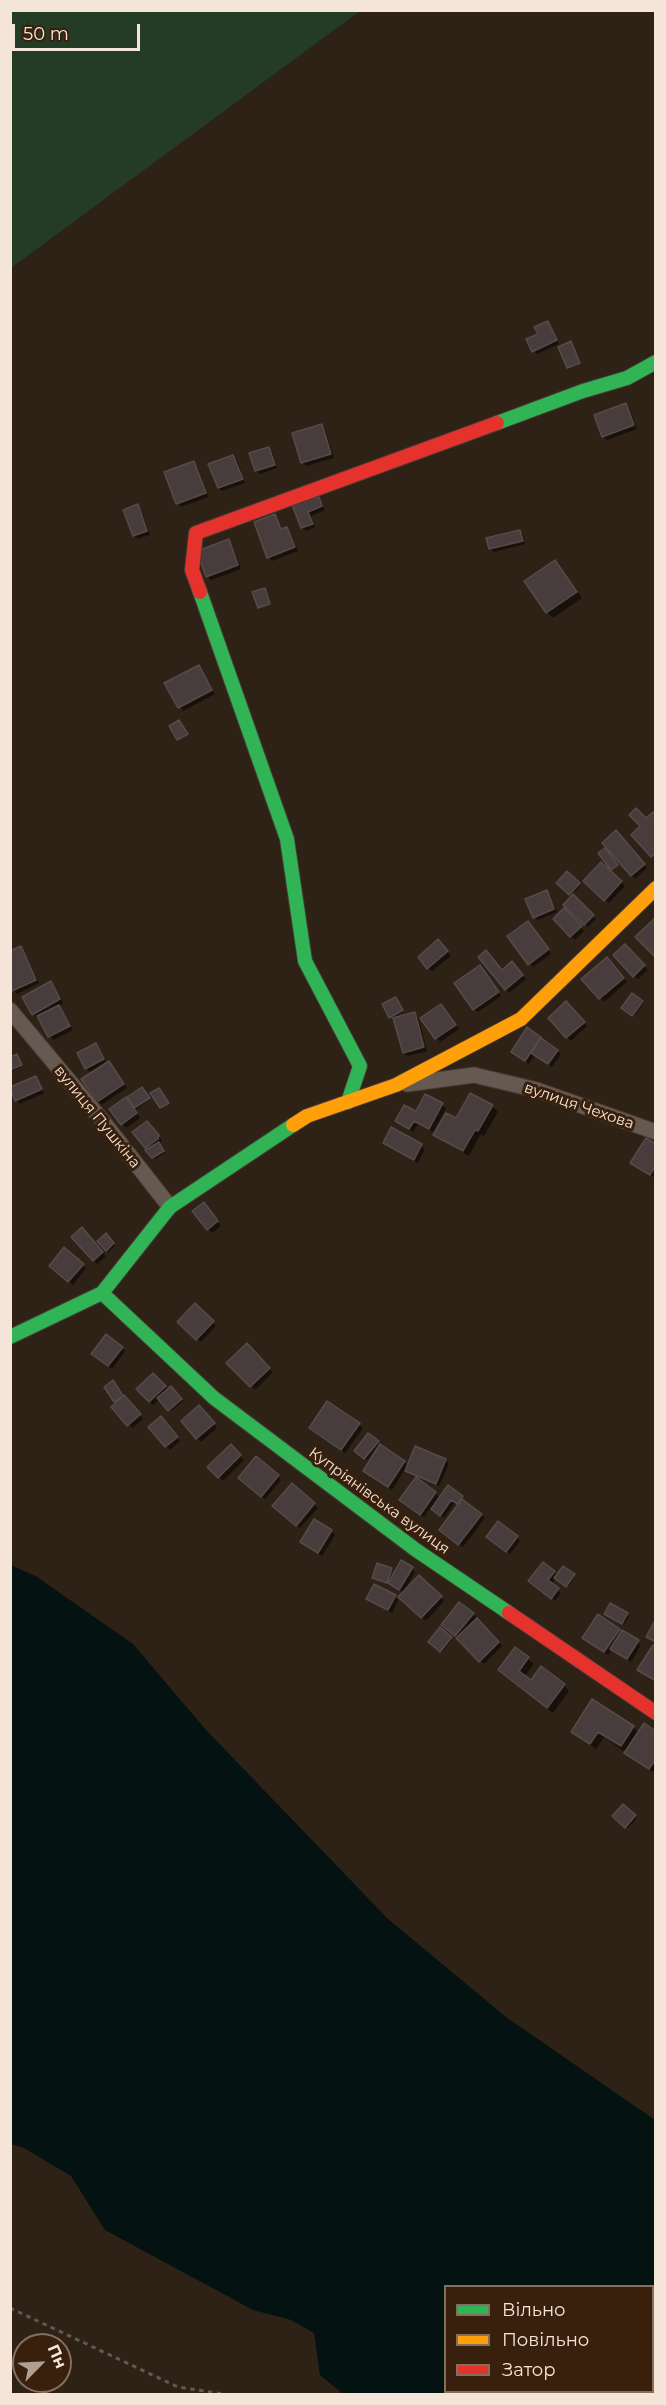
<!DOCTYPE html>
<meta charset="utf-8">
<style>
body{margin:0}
#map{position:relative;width:666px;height:2405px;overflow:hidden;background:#2e2116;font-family:Montserrat,sans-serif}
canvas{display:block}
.frame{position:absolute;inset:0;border:12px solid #f5e4d8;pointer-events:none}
.legend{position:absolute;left:444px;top:2285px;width:210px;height:108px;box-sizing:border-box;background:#39200c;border:2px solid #846e5e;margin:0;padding:8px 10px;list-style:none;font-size:18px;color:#f5e4d8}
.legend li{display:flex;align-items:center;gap:12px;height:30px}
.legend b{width:30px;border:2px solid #846e5e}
.north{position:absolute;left:12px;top:2333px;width:60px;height:60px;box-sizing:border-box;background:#39200c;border:2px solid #846e5e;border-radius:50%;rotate:66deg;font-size:16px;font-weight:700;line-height:24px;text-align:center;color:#f5e4d8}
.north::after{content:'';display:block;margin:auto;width:21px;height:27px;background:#afa094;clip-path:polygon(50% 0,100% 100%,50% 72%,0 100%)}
.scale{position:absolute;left:12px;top:24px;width:128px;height:27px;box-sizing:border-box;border:3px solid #f5e4d8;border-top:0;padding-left:8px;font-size:18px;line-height:21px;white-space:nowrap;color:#f5e4d8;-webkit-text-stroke:4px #39200c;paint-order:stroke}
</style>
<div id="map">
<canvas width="666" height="2405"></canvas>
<div class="frame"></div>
<ul class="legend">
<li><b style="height:8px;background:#30b455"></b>Вільно</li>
<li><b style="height:8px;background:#ff9f0a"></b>Повільно</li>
<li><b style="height:8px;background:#e5322d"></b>Затор</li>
</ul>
<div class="north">Пн</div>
<div class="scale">50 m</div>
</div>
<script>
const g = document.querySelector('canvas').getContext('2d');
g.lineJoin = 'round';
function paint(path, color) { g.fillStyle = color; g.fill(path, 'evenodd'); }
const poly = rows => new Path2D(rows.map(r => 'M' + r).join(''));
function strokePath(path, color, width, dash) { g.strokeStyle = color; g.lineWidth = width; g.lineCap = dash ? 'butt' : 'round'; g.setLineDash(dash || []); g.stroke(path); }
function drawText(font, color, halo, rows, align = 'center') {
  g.font = font + ' Montserrat,sans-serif'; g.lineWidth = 6; g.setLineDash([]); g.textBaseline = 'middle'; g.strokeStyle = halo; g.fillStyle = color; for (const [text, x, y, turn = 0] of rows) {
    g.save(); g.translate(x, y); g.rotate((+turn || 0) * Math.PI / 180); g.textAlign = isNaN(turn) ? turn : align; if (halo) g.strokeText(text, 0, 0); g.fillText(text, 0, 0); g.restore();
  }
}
paint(poly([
 [11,10,360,10,360,11,11,268]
]), '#243b26');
paint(poly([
 [11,1565,37,1577,133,1644,206,1730,388,1919,506,2017,655,2120,655,2394,343,2394,320,2375,314,2333,291,2320,253,2310,105,2230,71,2176,24,2148,11,2144],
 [446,2286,652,2286,652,2392,446,2392]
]), '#041212');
paint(poly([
 [548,323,559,344,537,354,533,351,540,335],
 [625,405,629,408,637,429,607,440,603,436],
 [322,425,325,429,334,458,306,466,302,462],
 [268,448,272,452,277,468,260,474,257,471,251,454],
 [233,457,237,460,245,483,222,491,219,488],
 [193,462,197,466,208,497,181,507,178,503],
 [319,499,325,510,311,516,315,527,306,531,302,527,306,504],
 [138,506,141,510,150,535,138,539,134,535],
 [275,515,283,530,286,529,290,532,298,551,272,561,269,557],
 [520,531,523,535,525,544,494,552,490,548],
 [229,541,232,545,241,569,211,580,207,576],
 [555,562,582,598,553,618,547,612],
 [198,667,215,694,183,711,166,684],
 [619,836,647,868,635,879,632,875],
 [601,864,625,886,609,903,585,881],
 [567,873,580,886,571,895,596,919,588,927,565,905,573,897,558,883],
 [546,892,557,912,538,920,534,917],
 [564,910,584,931,575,940,555,919],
 [531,926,551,954,533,967,529,964],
 [442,945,451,956,432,971,428,968],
 [625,946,648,970,638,979,615,956],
 [20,948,39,983,17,994,10,984,10,952],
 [611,963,627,982,604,1002,583,979],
 [515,967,526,979,509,993,506,989,502,971],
 [484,970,501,996,478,1012,474,1009],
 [50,983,63,1003,58,1006,73,1030,53,1040,39,1017,37,1018,33,1014],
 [633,995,644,1003,634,1016,623,1008],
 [397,1000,403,1012,392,1018,390,1017],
 [566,1003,587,1026,571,1041,550,1018],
 [444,1009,459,1029,440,1042,422,1018],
 [414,1014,418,1017,427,1051,408,1056,404,1053],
 [528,1029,561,1054,552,1067,535,1055,529,1064,517,1055],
 [96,1045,107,1064,112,1066,127,1088,101,1105,98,1101,92,1074,86,1068],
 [18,1057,23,1066,10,1072,10,1059],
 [35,1078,44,1093,20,1104,16,1100],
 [144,1090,150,1100,135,1110,140,1118,126,1128,122,1124,126,1099,132,1106],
 [442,1105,446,1108,433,1132,418,1124,413,1132,397,1121],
 [492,1106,498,1112,484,1136,481,1134,469,1156,441,1140,435,1134,457,1120],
 [150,1126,162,1140,160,1144,165,1153,155,1159,134,1132],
 [392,1129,425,1149,418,1163,385,1143],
 [656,1145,656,1175,654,1177,632,1163],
 [207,1208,221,1226,212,1233,194,1212],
 [82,1230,106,1256,97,1264,73,1237],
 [106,1235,115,1246,108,1252,99,1241],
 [83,1265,86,1268,73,1285,54,1269],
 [195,1306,216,1326,201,1342,180,1322],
 [247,1345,273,1372,255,1390,228,1363],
 [122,1348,125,1351,112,1369,96,1357],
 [153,1375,168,1390,171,1388,183,1401,171,1411,160,1399,153,1405,138,1389],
 [114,1384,143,1419,132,1428,115,1401],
 [328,1403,363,1428,345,1453,314,1431],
 [199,1407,217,1428,201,1442,183,1421],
 [164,1422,180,1441,170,1450,150,1427],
 [369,1435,379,1444,367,1460,356,1451],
 [231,1446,244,1460,223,1481,210,1467],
 [445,1460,449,1464,439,1486,410,1474,405,1469,392,1490,365,1471,404,1462,408,1466],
 [278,1476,281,1480,265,1499,243,1482],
 [292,1485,318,1508,300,1528,278,1509],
 [448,1487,485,1518,463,1547,444,1533,460,1505,455,1502,444,1518,431,1507,424,1517,404,1503,435,1493,440,1498],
 [331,1531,335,1535,322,1556,302,1542],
 [517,1537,520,1541,510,1554,492,1540],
 [563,1568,575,1577,568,1587,556,1578,551,1584,561,1593,555,1601,534,1584,554,1572,558,1576],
 [412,1569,415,1572,404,1591,419,1577,444,1601,426,1621,400,1597,404,1593,389,1583,375,1579,391,1570,390,1580],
 [395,1596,398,1600,392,1613,368,1599],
 [611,1605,629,1616,624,1625,607,1615],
 [473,1614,502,1646,484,1664,447,1628],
 [440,1630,452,1640,442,1652,430,1642],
 [619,1630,641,1645,631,1662,612,1649,608,1655,588,1641],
 [516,1649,534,1664,524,1677,531,1682,564,1685,569,1691,553,1713,505,1676],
 [633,1727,639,1733,656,1733,656,1768,653,1772,604,1737,596,1749,573,1732],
 [623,1806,637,1818,628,1828,614,1816]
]), '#0007');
const building = poly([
 [548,321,557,340,532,352,526,339,538,334,534,327,548,321],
 [571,341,580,363,567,368,558,347,571,341],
 [626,403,634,425,602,437,594,415,626,403],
 [322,424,331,454,301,463,292,433,322,424],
 [269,447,275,465,255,471,249,453,269,447],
 [233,455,243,479,218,488,208,464,233,455],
 [194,461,206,493,176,504,164,472,194,461],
 [319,497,322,506,308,512,313,524,301,528,291,502,319,497],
 [138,504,147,531,133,536,123,510,138,504],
 [275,514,281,529,287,527,295,547,267,558,254,522,275,514],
 [520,530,523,541,489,549,486,538,520,530],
 [229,539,238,565,206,577,197,551,229,539],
 [555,560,577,592,546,613,524,581,555,560],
 [265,588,270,604,258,608,252,592,265,588],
 [199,665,212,690,178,708,164,683,199,665],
 [179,720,188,734,177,740,169,726,179,720],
 [636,808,646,818,653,812,656,815,656,852,651,857,631,835,640,826,629,815,636,808],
 [616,830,645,864,631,876,602,843,616,830],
 [605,848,618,865,611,870,598,853,605,848],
 [601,862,622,881,604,901,583,881,601,862],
 [567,871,580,883,569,895,556,883,567,871],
 [547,890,554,909,533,918,525,899,547,890],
 [573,894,594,915,584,925,563,905,573,894],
 [564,908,582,926,570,937,553,919,564,908],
 [656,917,656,958,635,937,656,917],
 [528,921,549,949,528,965,507,936,528,921],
 [438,939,448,951,427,969,418,957,438,939],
 [625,944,645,965,633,977,613,955,625,944],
 [21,946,36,980,12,991,10,951,21,946],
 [486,950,502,970,512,961,523,975,505,990,478,957,486,950],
 [607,957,624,978,599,999,581,979,607,957],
 [480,965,499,992,473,1010,454,983,480,965],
 [51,981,60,999,32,1015,22,997,51,981],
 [632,993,643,1001,632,1016,621,1008,632,993],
 [396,997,403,1010,389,1018,382,1004,396,997],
 [566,1001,585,1022,566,1038,548,1018,566,1001],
 [441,1004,456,1025,435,1039,420,1018,441,1004],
 [59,1005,70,1026,48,1037,37,1016,59,1005],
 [415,1012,424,1047,403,1053,393,1018,415,1012],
 [527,1027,541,1037,525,1061,511,1052,527,1027],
 [541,1038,558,1050,548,1064,531,1053,541,1038],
 [96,1043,104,1059,85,1069,77,1053,96,1043],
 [17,1054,22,1065,10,1070,10,1057,17,1054],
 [109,1061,124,1084,97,1102,81,1079,109,1061],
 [36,1076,42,1089,15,1101,10,1087,36,1076],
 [142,1087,150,1098,134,1108,127,1097,142,1087],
 [159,1088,169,1103,160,1108,150,1093,159,1088],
 [470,1093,493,1105,478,1131,475,1130,463,1151,433,1135,446,1113,456,1118,470,1093],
 [425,1094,443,1103,429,1129,414,1121,409,1129,395,1121,404,1105,416,1111,425,1094],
 [126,1097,137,1113,121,1125,109,1109,126,1097],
 [147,1121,159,1135,158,1139,145,1148,132,1132,147,1121],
 [391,1127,422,1144,414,1160,383,1143,391,1127],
 [646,1138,656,1144,656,1165,650,1175,630,1163,646,1138],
 [159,1142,164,1151,152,1158,145,1150,159,1142],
 [204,1202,218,1221,207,1230,192,1211,204,1202],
 [82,1227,103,1252,93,1261,71,1237,82,1227],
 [106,1233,114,1243,106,1251,97,1241,106,1233],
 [64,1247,84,1264,68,1282,49,1266,64,1247],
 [195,1303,214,1321,196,1340,177,1322,195,1303],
 [106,1334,123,1347,108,1366,91,1354,106,1334],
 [247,1343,270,1368,250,1387,226,1363,247,1343],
 [153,1373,166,1386,149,1402,136,1389,153,1373],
 [113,1380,123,1396,114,1402,104,1387,113,1380],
 [171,1386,182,1399,168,1411,157,1398,171,1386],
 [124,1395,141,1414,127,1426,111,1407,124,1395],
 [327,1401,360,1423,341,1450,309,1428,327,1401],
 [199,1405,215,1423,196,1439,181,1421,199,1405],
 [161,1416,178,1437,165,1447,148,1427,161,1416],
 [368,1433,379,1441,364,1459,354,1451,368,1433],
 [231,1444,241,1455,218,1478,207,1467,231,1444],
 [380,1444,405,1461,388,1487,363,1471,380,1444],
 [415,1446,446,1459,436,1484,405,1471,415,1446],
 [256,1456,279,1475,261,1497,238,1478,256,1456],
 [416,1477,436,1492,420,1515,399,1500,416,1477],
 [292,1483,315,1503,296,1526,272,1506,292,1483],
 [448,1485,463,1496,458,1504,451,1500,440,1516,431,1509,448,1485],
 [462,1499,482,1514,458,1545,439,1530,462,1499],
 [314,1519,332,1530,318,1553,300,1542,314,1519],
 [498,1521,518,1536,506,1552,486,1537,498,1521],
 [401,1560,413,1567,399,1590,388,1583,401,1560],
 [543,1562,555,1571,548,1580,559,1588,551,1599,528,1581,543,1562],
 [377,1563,392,1568,387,1583,372,1578,377,1563],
 [563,1566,575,1574,566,1587,554,1578,563,1566],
 [419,1575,442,1596,421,1618,398,1597,419,1575],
 [374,1584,396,1595,388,1610,366,1599,374,1584],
 [459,1602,474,1613,455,1636,441,1625,459,1602],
 [610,1603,628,1613,622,1624,604,1614,610,1603],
 [598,1614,620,1629,604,1652,582,1638,598,1614],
 [477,1618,499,1642,479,1662,456,1638,477,1618],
 [654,1622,656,1622,656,1642,646,1637,654,1622],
 [440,1627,452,1637,440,1652,428,1642,440,1627],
 [622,1630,639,1640,627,1659,610,1649,622,1630],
 [653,1645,656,1647,656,1681,637,1670,653,1645],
 [515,1647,529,1657,519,1671,531,1680,541,1666,565,1684,547,1708,498,1670,515,1647],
 [592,1699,634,1726,621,1746,598,1732,590,1744,571,1732,592,1699],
 [644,1723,656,1731,656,1759,649,1769,624,1753,644,1723],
 [623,1804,636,1815,625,1828,612,1816,623,1804]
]);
paint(building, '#483d3c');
strokePath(building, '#564b4b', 1.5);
const street = poly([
 [10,1010,101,1119,170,1207],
 [407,1084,474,1075,537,1090,656,1132]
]);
const fast = poly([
 [497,423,583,391,627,378,656,362],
 [200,592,287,839,305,961,360,1066,348,1102],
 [102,1293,214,1398,416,1550,509,1613],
 [10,1337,102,1293,170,1207,293,1125]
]);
const slow = poly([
 [293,1125,307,1116,396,1085,521,1019,656,888]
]);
const jam = poly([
 [200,592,192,570,196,533,497,423],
 [509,1613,656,1713]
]);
strokePath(street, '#463b33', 17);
strokePath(fast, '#463b33', 16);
strokePath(slow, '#463b33', 16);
strokePath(jam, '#463b33', 16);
strokePath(poly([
 [10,2308,178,2387,223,2394]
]), '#645851', 3, [4.5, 4.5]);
strokePath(street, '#655952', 15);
strokePath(fast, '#30b455', 14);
strokePath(slow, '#ff9f0a', 14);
strokePath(jam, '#e5322d', 14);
drawText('15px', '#f5e4d8', '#39200c', [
 ["вулиця Чехова",579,1106,19],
 ["вулиця Пушкіна",97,1117,51],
 ["Купріянівська вулиця",379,1501,36]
]);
</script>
